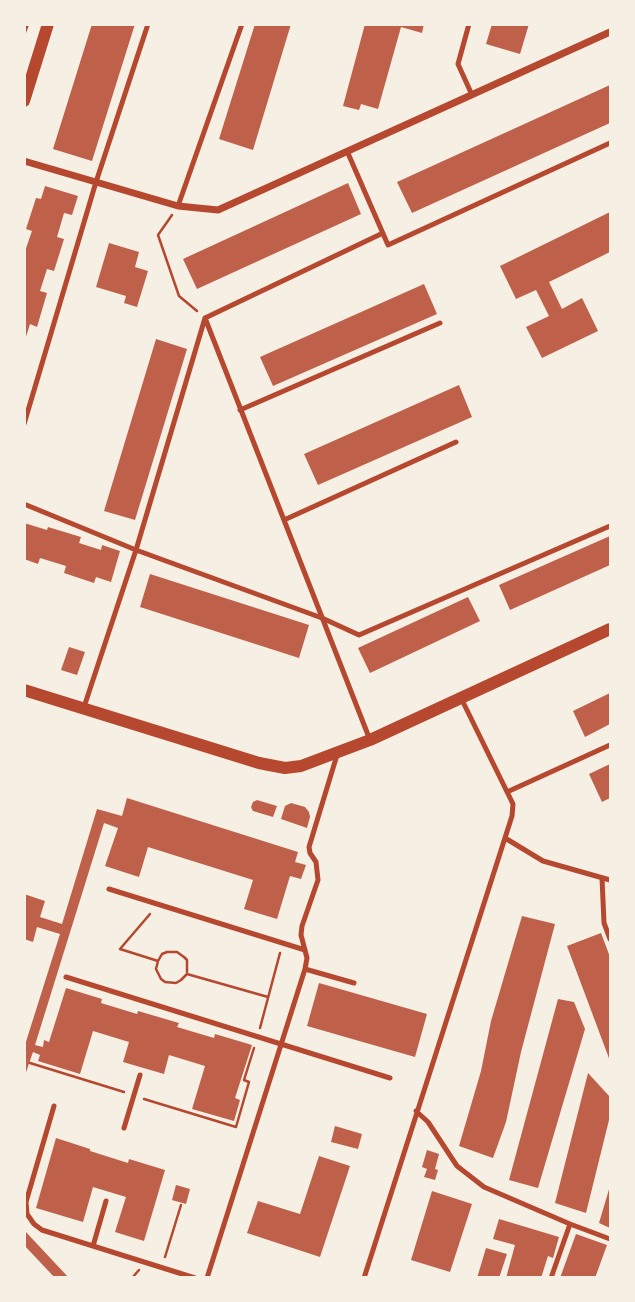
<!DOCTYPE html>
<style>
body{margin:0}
#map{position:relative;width:635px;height:1302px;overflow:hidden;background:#f6efe4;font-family:"Exo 2",sans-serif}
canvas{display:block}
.frame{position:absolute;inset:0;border:26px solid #f6efe4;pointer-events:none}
</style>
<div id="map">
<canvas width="635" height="1302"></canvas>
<div class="frame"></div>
</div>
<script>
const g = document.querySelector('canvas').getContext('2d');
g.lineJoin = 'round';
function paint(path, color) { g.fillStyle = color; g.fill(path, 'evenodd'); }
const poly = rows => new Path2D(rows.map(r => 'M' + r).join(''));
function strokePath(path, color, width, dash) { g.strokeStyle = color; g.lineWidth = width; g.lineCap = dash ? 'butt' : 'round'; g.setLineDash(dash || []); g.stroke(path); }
paint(poly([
 [92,24,135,24,92,161,53,149],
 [255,24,291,24,253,150,219,139],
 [365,24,424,24,422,33,401,27,378,109,361,104,359,110,343,106],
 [492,24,529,24,520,54,486,44],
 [610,85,610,123,412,213,397,182],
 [348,183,361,214,197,289,183,259],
 [45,186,78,196,72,215,64,213,57,237,64,239,54,271,47,269,40,291,47,293,37,327,30,324,25,340,24,254,32,231,26,229,36,198,41,199],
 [610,212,610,252,549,282,562,309,582,298,598,331,542,358,526,327,549,316,536,290,516,299,500,266],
 [109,243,139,252,135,267,148,271,137,307,124,303,126,296,96,287],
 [424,284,437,314,273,386,260,357],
 [156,339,187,349,135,520,104,511],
 [459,385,472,417,318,485,304,454],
 [24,523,47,530,48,527,81,537,79,543,101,550,102,545,120,551,111,582,96,577,94,583,64,573,66,566,40,558,38,564,24,559],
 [610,536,610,565,510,610,499,585],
 [150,574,309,625,299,658,140,607],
 [468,597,480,621,370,673,358,648],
 [69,647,85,652,77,675,61,670],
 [610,693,610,724,585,737,573,711],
 [610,764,610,798,602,802,589,774],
 [127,798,298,852,295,862,306,865,301,879,290,876,277,919,244,909,253,880,148,847,139,877,105,866,118,828,104,823,35,1045,43,1047,44,1040,49,1042,66,988,102,999,101,1003,137,1014,138,1011,179,1023,177,1027,214,1038,215,1034,252,1045,235,1098,240,1100,234,1121,192,1109,205,1066,169,1055,164,1074,123,1062,129,1042,93,1031,80,1074,38,1061,40,1055,33,1052,24,1078,24,1048,60,934,37,927,33,942,24,939,24,894,45,901,40,917,62,924,97,809,122,816],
 [257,800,277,806,273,817,253,811,251,807,253,802],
 [291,803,305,807,309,812,310,817,307,828,281,819,285,806],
 [522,916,555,924,521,1052,506,1122,493,1158,459,1146,481,1071,491,1021],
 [601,933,610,957,610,1061,567,946],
 [319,983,427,1014,415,1057,307,1026],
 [558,999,574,1002,585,1029,538,1188,509,1180],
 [588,1073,610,1097,610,1116,586,1213,555,1203],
 [335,1126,362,1134,358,1149,331,1142],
 [56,1138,90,1149,90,1151,128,1163,129,1159,165,1170,144,1241,115,1232,126,1197,93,1187,83,1222,36,1208],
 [427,1150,439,1154,435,1169,438,1170,435,1180,424,1177,427,1169,422,1167],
 [319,1156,350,1166,320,1257,247,1233,258,1201,300,1214],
 [176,1185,190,1189,186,1204,172,1200],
 [610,1186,610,1228,599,1223],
 [432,1191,472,1204,450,1272,411,1260],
 [499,1219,559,1237,553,1258,548,1256,541,1278,506,1278,515,1245,493,1239],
 [24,1230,69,1278,55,1278,24,1245],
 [576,1234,607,1245,595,1278,560,1278],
 [486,1248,507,1254,499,1278,477,1278]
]), '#bf614a');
strokePath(poly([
 [24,35,28,24],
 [172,215,158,235,179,296,197,311],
 [150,914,120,949,158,961,156,969,161,979,165,982,176,983,181,980,187,974,268,997],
 [158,961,162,954,167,952,177,952,184,957,187,960,187,972],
 [260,1028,280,953],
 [30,1063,124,1092],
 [144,1099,236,1127,249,1082,244,1080,254,1048],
 [165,1257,181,1205],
 [132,1278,139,1270]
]), '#b5482f', 2.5);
strokePath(poly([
 [469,24,458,64,472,95],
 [347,151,388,245,610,143],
 [178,206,242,24],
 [205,318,383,233],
 [240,410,440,323],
 [24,424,96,182,148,24],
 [24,504,136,550,322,618,359,635,610,526],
 [284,520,456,442],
 [84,707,136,550,205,318,370,740],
 [507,792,610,745],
 [505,838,543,861,610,880],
 [602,878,604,923,610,939],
 [109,889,305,950],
 [305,969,354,983],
 [66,977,390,1078],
 [54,1106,26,1202,27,1214,34,1224,42,1230,195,1278],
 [416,1111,428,1122,457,1166,484,1187,570,1224,610,1239],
 [124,1128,140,1075],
 [93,1246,106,1201],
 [207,1278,305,969,307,958,301,935,302,926,318,880,316,862,310,853,309,847,337,755],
 [364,1278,512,816,513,804,462,700],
 [551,1278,570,1224]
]), '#b5482f', 5);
strokePath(poly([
 [24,161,178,206,218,210,610,32]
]), '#b5482f', 7);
strokePath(poly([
 [24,101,48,24],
 [24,690,259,763,285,768,301,766,370,740,610,629]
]), '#b5482f', 12);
</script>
